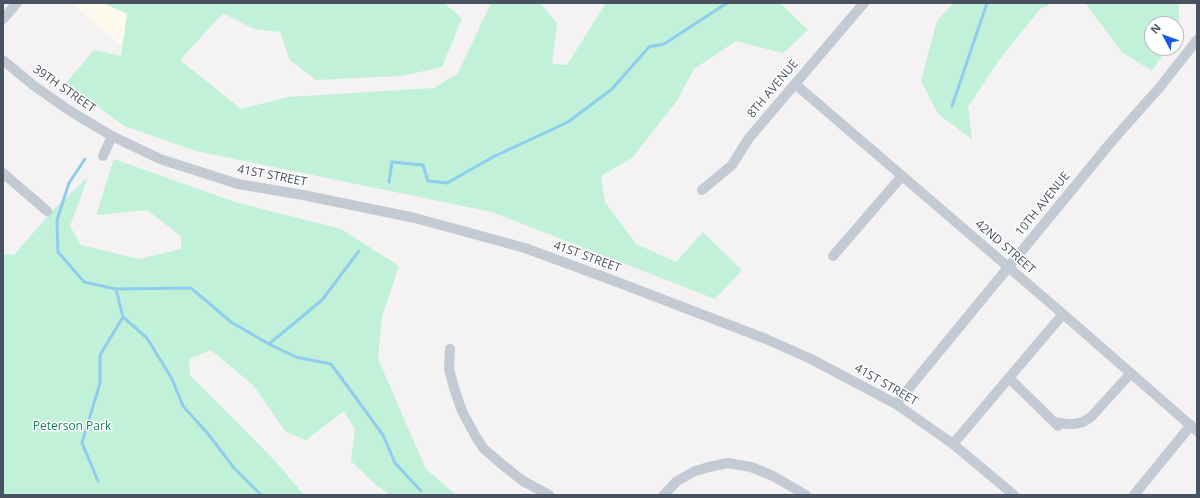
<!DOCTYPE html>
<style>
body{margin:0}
#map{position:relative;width:1200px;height:498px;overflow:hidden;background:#f4f2f2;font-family:"Open Sans",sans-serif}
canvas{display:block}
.frame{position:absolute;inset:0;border:4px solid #495260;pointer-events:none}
.north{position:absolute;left:1144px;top:16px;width:40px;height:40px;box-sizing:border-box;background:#fff;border:1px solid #b6babf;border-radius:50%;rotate:311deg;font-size:11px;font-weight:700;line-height:16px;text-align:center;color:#495260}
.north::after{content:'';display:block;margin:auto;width:14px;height:18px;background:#1957e7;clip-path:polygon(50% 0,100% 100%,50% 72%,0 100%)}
</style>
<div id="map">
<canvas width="1200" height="498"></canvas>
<div class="frame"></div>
<div class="north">N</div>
</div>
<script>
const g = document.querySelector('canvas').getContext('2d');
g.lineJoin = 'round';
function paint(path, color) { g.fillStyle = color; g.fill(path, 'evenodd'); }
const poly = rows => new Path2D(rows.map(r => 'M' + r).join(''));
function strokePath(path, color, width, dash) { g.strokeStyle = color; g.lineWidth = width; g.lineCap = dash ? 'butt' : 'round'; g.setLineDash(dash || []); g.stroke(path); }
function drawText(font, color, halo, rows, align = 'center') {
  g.font = font + ' "Open Sans",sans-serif'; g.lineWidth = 3; g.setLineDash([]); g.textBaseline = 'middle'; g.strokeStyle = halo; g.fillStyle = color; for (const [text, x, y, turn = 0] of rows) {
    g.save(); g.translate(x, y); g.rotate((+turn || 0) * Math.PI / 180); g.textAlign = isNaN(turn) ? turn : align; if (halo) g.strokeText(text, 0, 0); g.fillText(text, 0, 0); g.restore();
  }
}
paint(poly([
 [71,3,157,3,120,45]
]), '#fdfaed');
paint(poly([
 [103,3,444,3,462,18,442,67,401,76,316,80,290,60,280,32,254,29,223,13,180,60,241,109,288,97,434,88,458,73,491,3,540,3,557,23,552,64,567,65,606,3,780,3,808,30,783,53,736,41,694,69,676,102,632,158,601,176,605,202,636,244,676,262,703,232,742,270,715,299,492,212,196,151,124,126,66,83,94,50,121,56,127,14],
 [953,3,1052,3,1040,9,999,60,968,107,972,139,938,114,921,81,937,21],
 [1085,3,1179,3,1179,29,1176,34,1176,24,1152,24,1152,48,1167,48,1152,71,1122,52],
 [114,159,235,202,341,229,399,266,382,316,378,359,426,469,456,495,390,495,375,484,351,461,355,429,344,411,306,440,286,432,253,385,211,350,189,359,190,375,277,463,304,495,3,495,3,254,14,255,52,211,88,177,70,226,81,245,139,259,181,249,181,236,147,210,96,215]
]), '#c2f1da');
strokePath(poly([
 [952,106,987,3],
 [85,159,69,183,57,220,58,252,84,282,116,289,191,288,231,322,269,344,296,357,331,364,383,435,395,463,421,491],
 [389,182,392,162,423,165,428,181,447,183,493,157,568,122,612,89,649,47,664,44,727,3],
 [123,317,147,338,172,379,183,406,209,435,234,468,261,495],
 [269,344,322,300,359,251],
 [98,481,82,443,100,383,100,355,123,317,116,289]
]), '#8fcded', 3);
strokePath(poly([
 [3,19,17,3],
 [3,60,33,85,70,111,112,136,160,159,238,184,303,195,415,218,525,248,612,280,766,339,811,359,896,404,953,444,1014,495],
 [795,84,1063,314,1197,431],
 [103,156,112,136],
 [3,173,47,211],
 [702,190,732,165,749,138,864,3],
 [833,256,902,176],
 [450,349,449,369,454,388,462,411,476,437,484,449,504,466,523,481,549,495],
 [1009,378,1058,426],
 [896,404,1112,141,1160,87,1197,40],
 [1054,422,1067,424,1074,424,1083,422,1091,417,1131,373],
 [953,444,1063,314],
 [664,495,677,481,695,471,709,467,728,463,751,467,773,476,806,495],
 [1134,495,1191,425]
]), '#c3cad3', 10);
drawText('12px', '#495260', '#fff', [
 ["39TH STREET",64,89,35],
 ["8TH AVENUE",773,89,-50],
 ["41ST STREET",272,176,11],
 ["10TH AVENUE",1043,204,-51],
 ["42ND STREET",1005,247,41],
 ["41ST STREET",587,257,20],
 ["41ST STREET",886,385,30]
]);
drawText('12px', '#17845c', '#fff', [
 ["Peterson Park",72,427]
]);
</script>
